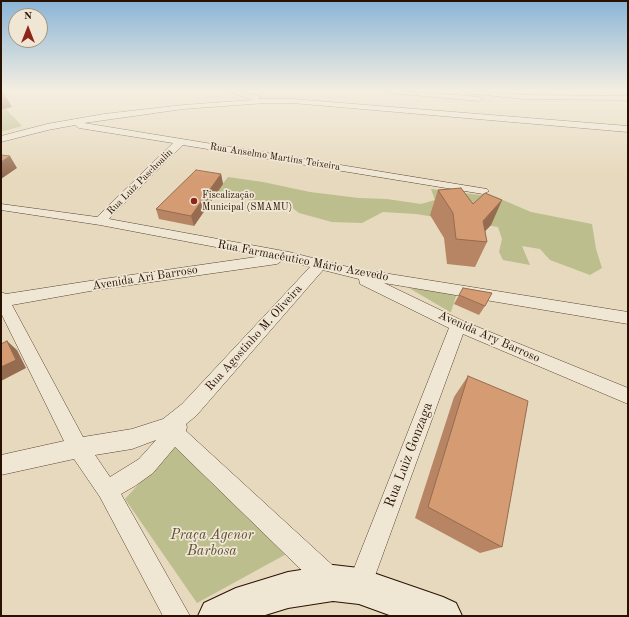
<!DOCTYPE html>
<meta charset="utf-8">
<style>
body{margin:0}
#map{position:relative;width:629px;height:617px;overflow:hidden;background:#e7d9bd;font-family:"Old Standard TT",serif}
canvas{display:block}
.frame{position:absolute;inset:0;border:2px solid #2a1203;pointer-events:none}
.north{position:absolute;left:8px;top:8px;width:40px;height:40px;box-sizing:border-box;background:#efe6d4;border:1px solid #a09180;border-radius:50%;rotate:0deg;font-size:11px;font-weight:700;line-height:16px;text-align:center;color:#2a1203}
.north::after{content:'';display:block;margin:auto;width:14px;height:18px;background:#8f2418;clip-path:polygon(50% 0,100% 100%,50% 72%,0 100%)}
</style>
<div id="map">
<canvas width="629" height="617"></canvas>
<div class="frame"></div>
<div class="north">N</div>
</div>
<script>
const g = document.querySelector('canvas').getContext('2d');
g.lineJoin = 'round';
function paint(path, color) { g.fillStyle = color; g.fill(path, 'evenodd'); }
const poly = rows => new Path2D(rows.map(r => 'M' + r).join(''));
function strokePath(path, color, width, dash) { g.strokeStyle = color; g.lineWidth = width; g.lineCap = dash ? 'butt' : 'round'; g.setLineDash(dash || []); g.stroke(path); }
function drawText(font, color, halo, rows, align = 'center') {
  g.font = font + ' "Old Standard TT",serif'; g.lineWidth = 3.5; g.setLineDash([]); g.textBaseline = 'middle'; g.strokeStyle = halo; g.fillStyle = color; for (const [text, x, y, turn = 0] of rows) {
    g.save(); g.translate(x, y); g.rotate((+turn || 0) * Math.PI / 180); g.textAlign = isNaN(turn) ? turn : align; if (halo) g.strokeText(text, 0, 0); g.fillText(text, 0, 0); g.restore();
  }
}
paint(poly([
 [6,109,22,126,1,132,1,110],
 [228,177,263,182,310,192,359,198,387,199,421,204,435,200,431,189,496,197,531,212,592,224,596,249,602,268,590,275,550,260,540,249,522,246,530,265,503,260,499,252,502,239,498,227,416,214,383,212,362,223,332,222,299,213,285,202,212,198],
 [409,288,457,293,451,312,450,312],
 [174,445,290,552,197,603,125,499]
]), '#bcbe8d');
const minor = poly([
 [227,91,239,91,259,96,259,99,292,99,628,126,628,132,292,103,266,103,183,109,84,123,487,189,489,191,483,194,183,145,109,219,289,252,352,268,628,312,628,324,384,283,463,321,628,388,628,404,463,334,368,595,359,598,350,595,347,586,449,328,360,284,359,279,323,270,196,416,186,424,187,427,186,431,340,572,343,581,340,590,331,593,322,590,175,447,153,473,135,486,121,494,190,616,163,616,100,497,74,459,1,475,1,455,64,441,1,313,1,292,6,294,96,280,263,256,100,225,1,210,1,204,97,217,173,143,79,128,75,125,48,130,1,142,1,136,47,124,104,114,183,105,253,100,227,91],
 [283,260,310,267,182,404,163,419,132,429,83,437,12,305,96,290,277,264,283,260],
 [156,440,139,459,110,477,95,455,132,449,156,440],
 [386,91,413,91,479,97,483,99,479,101,390,93,386,91],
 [463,91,486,91,523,95,628,96,628,100,523,99,467,93,463,91]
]);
const secondary = poly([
 [333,565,359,568,443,597,456,603,462,616,392,616,359,604,333,601,288,608,262,616,198,616,204,603,236,588,288,572,333,565]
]);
strokePath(minor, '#594432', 1);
strokePath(secondary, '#2a1203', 2);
paint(minor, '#efe6d4');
paint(secondary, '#efe6d4');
paint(poly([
 [221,174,223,184,194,226,159,219,156,209],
 [438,190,473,204,502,200,491,225,485,231,487,242,475,267,447,264,444,238,430,215],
 [459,295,485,306,479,315,454,304],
 [468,376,502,547,480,553,415,518,454,397]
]), '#b78563');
paint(poly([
 [3,91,12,107,1,110,1,92],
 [10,156,17,168,1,179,1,162],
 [221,174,223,184,194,226,191,216],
 [502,200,491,225,476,241,483,221],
 [7,341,17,350,26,368,1,381,1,367]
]), '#956c50');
const building = poly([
 [1,155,10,156,1,162,1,155],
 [196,170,221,174,191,216,156,209,196,170],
 [461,188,473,204,485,193,502,200,483,221,487,242,456,239,453,213,438,190,461,188],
 [463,288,492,293,485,306,459,295,463,288],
 [7,341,16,360,1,367,1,344,7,341],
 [468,376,528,401,502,547,428,507,468,376]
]);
paint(building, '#d59b73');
strokePath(building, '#956c50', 1);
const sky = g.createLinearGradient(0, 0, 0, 177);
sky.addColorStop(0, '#8ab5d7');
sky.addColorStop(0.51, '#f4eee1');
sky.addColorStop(1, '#f4eee100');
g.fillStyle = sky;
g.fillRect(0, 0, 629, 177);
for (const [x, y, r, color] of [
 [194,201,4,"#8f2418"]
]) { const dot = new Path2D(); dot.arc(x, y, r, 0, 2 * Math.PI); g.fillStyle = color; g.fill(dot); strokePath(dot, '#efe6d4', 1.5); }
drawText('10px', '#2a1203', '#efe6d4', [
 ["Rua Anselmo Martins Teixeira",275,157,9],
 ["Rua Luiz Paschoalin",140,182,-45]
]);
drawText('10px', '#2a1203', '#efe6d4', [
 ["Fiscalização",202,195],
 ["Municipal (SMAMU)",202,207]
], 'left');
drawText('12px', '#2a1203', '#efe6d4', [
 ["Rua Farmacêutico Mário Azevedo",303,261,11],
 ["Avenida Ari Barroso",145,278,-9],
 ["Avenida Ary Barroso",489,337,24],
 ["Rua Agostinho M. Oliveira",254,338,-48]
]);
drawText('14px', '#2a1203', '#efe6d4', [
 ["Rua Luiz Gonzaga",409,455,-69]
]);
drawText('italic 14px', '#5d4e33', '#efe6d4', [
 ["Praça Agenor",212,535],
 ["Barbosa",212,551]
]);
</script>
